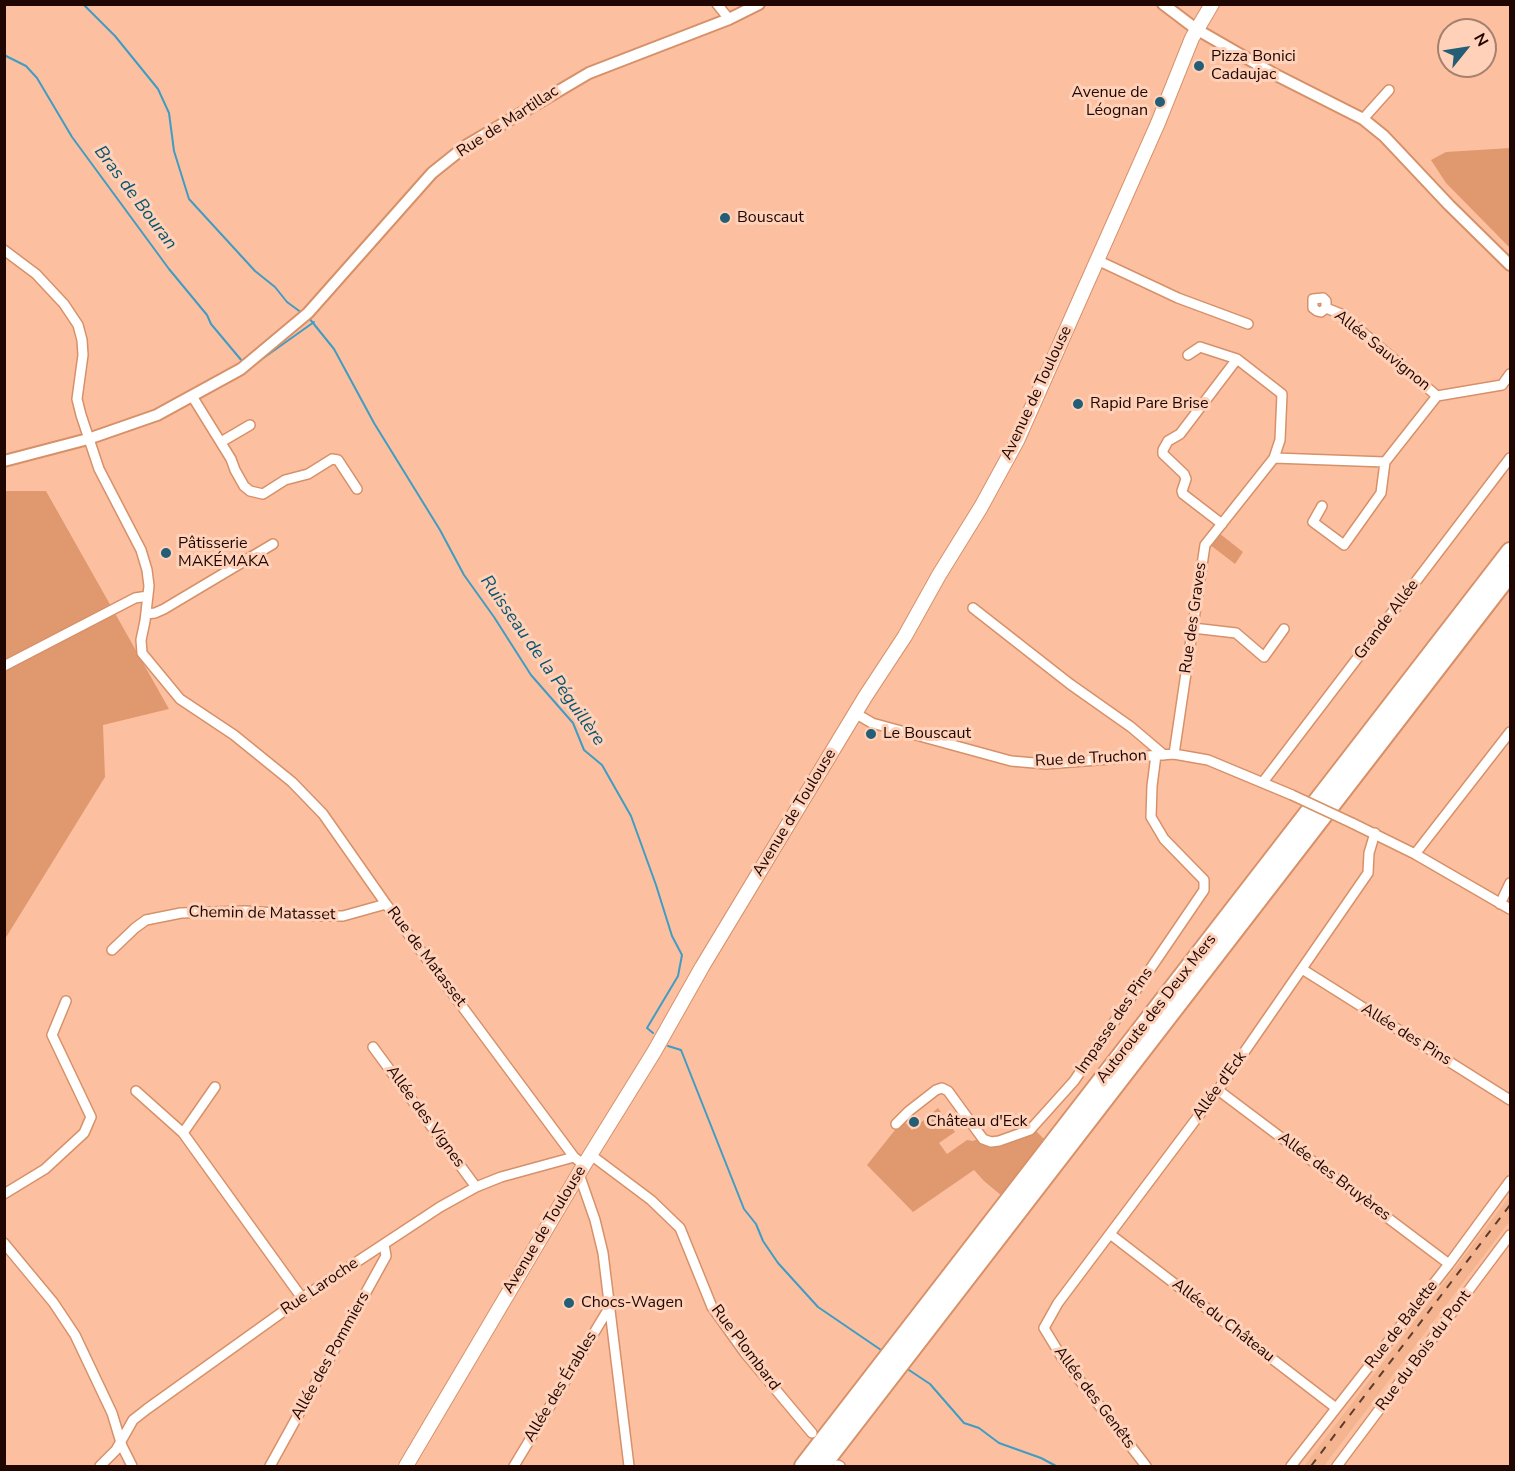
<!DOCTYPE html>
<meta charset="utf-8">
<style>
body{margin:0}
#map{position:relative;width:1515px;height:1471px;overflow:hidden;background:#fcc0a0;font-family:"Nunito Sans",sans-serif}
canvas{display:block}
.frame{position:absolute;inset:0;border:6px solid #1f0600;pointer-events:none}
.north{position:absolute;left:1437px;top:18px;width:60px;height:60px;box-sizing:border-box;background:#ffd1b9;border:2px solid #a5806f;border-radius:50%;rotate:60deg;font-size:16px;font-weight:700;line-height:24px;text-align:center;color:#1f0600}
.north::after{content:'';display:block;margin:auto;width:21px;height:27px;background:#235d76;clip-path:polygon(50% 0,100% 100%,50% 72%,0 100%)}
</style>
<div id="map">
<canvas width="1515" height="1471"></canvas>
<div class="frame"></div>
<div class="north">N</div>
</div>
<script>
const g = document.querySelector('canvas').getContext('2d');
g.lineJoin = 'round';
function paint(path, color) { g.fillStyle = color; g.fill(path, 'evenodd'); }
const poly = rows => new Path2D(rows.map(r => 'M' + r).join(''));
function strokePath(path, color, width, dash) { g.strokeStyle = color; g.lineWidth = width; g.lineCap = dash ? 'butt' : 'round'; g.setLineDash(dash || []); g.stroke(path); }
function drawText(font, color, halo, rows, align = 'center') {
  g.font = font + ' "Nunito Sans",sans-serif'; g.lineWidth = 6; g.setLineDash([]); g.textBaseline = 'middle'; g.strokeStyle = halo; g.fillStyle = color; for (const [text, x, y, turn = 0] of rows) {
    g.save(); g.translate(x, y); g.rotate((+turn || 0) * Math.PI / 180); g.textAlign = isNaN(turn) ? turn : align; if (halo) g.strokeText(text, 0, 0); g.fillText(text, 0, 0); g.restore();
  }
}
paint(poly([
 [1510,1196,1510,1221,1324,1466,1304,1466]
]), '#f5b490');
paint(poly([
 [1510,148,1510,248,1446,183,1431,160,1446,152],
 [5,491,46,491,169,709,103,725,105,777,5,939],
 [1219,533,1243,552,1235,564,1209,544],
 [938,1108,955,1132,939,1143,947,1154,967,1140,973,1141,980,1138,991,1146,1005,1143,1035,1130,1045,1140,1026,1162,1002,1196,984,1181,974,1170,913,1212,867,1165,903,1120,912,1130]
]), '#e0986f');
strokePath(poly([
 [83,4,115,36,158,89,169,113,174,151,189,199,255,271,275,287,287,302,302,313],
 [4,55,26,66,37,78,72,137,169,269,207,315,211,324,242,361],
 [309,318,334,349,374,423,440,530,464,575,494,617,531,675,573,723,584,750,602,765,631,816,656,885,672,936,682,955,678,976,647,1028,653,1033],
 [255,364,314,322],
 [668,1046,681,1050,744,1209,756,1224,763,1241,778,1263,818,1307,881,1350],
 [906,1368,930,1384,964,1423,979,1428,999,1443,1041,1458,1056,1466]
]), '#409cc3', 2);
const minor = poly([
 [717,4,729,19],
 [1363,119,1389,90],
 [4,250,36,274,64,304,78,325,82,340,83,355,77,399,81,415,99,469,141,550,147,570,149,586,145,621,141,640,142,653,180,699,234,735,292,782,323,814,386,904,574,1157,584,1165],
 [1097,260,1178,298,1248,324],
 [1326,308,1321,312,1317,311,1313,308,1313,299,1323,298,1326,301,1326,308,1341,314,1437,396],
 [1188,355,1200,347,1237,359,1282,394,1280,440,1274,458],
 [192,396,231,459,235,470,244,486,250,491,263,494,285,480,308,474,332,459,338,460,357,489],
 [221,442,250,425],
 [1322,506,1313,522,1344,545,1381,493,1385,462],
 [1222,524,1183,494,1182,491,1186,479,1184,474,1163,454,1163,450,1168,441,1180,434,1237,359],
 [973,608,1070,684,1131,727,1164,755],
 [146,614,155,613,164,609,273,544],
 [1193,628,1236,633,1264,657,1284,629],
 [4,666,135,598,148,596],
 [855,713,872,723,1011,761,1046,764,1174,754,1208,760,1292,795],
 [1174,754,1205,545,1274,458,1385,462,1437,396,1502,385,1510,374],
 [1263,782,1510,458],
 [1352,823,1415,854,1510,909],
 [1415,854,1510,732],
 [1500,904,1510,883],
 [112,950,135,928,146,920,181,913,245,911,321,916,343,916,386,904],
 [1302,969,1510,1100],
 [373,1047,476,1187],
 [215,1087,183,1133,302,1298],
 [1218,1090,1449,1264],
 [136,1091,183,1133],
 [896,1124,909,1111,936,1090,942,1088,948,1091,983,1139,991,1142,999,1141,1030,1130,1074,1081,1204,890,1204,880,1164,839,1151,817,1152,786,1156,755],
 [591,1155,651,1200,680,1228,712,1307,745,1353,812,1433],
 [579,1174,595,1220,603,1253,629,1466],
 [4,1194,45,1169,84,1133,91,1117,52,1035,66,1001],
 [1110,1234,1336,1408],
 [4,1243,53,1302,75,1335,112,1413,122,1446,132,1466],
 [838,1465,840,1466],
 [100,1466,116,1450,133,1420,147,1409,302,1298,440,1207,476,1187,501,1177,574,1157],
 [270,1466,386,1256,384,1244],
 [514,1466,609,1308],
 [1146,1466,1061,1356,1044,1328,1058,1303,1218,1090,1368,873,1369,853,1375,833],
 [1291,1466,1449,1264,1510,1181],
 [1337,1466,1510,1235]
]);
const tertiary = poly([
 [1163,4,1196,29,1276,75,1363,119,1384,136,1449,205,1510,265],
 [4,461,88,439,157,415,241,369,308,313,432,173,467,145,589,73,729,19,759,4]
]);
const primary = poly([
 [406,1466,584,1165,654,1052,702,967,865,697,905,636,939,575,981,507,1017,441,1158,123,1192,38,1212,4]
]);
const motorway = poly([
 [803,1466,1510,551],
 [822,1466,1510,574]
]);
strokePath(minor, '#d79169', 12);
strokePath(tertiary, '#d79169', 14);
strokePath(primary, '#d79169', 16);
strokePath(motorway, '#d79169', 20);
strokePath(minor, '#fff', 9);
strokePath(tertiary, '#fff', 10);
strokePath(primary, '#fff', 14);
strokePath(motorway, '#fff', 16);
strokePath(poly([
 [1311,1466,1510,1205]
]), '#5d3b2d', 2, [8, 8]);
const minorBridge = poly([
 [1292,795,1352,823]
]);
strokePath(minorBridge, '#d79169', 12, []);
strokePath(minorBridge, '#fff', 9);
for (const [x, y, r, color] of [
 [1199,66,6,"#235d76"],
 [1160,102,6,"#235d76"],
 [725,218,6,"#235d76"],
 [1078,404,6,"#235d76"],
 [166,553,6,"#235d76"],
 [871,734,6,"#235d76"],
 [914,1122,6,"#235d76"],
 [569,1303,6,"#235d76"]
]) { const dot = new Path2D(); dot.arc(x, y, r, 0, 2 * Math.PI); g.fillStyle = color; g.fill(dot); strokePath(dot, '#ffd1b9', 2); }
drawText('16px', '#1f0600', '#ffd1b9', [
 ["Pizza Bonici",1211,57],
 ["Cadaujac",1211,75],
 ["Avenue de",1148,93,"right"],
 ["Léognan",1148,111,"right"],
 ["Bouscaut",737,218],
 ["Rapid Pare Brise",1090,404],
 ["Pâtisserie",178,544],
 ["MAKÉMAKA",178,562],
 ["Le Bouscaut",883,734],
 ["Château d'Eck",926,1122],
 ["Chocs-Wagen",581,1303]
], 'left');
drawText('16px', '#1f0600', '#ffd1b9', [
 ["Rue de Martillac",508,122,-33],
 ["Allée Sauvignon",1382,351,39],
 ["Avenue de Toulouse",1037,393,-65],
 ["Rue des Graves",1194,618,-82],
 ["Grande Allée",1387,620,-53],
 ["Rue de Truchon",1091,759,-3],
 ["Avenue de Toulouse",795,813,-59],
 ["Chemin de Matasset",262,914,1],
 ["Rue de Matasset",426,957,53],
 ["Autoroute des Deux Mers",1157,1009,-52],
 ["Impasse des Pins",1115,1021,-56],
 ["Allée des Pins",1406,1035,32],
 ["Allée d'Eck",1220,1086,-54],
 ["Allée des Vignes",425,1117,54],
 ["Allée des Bruyères",1334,1177,37],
 ["Avenue de Toulouse",545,1230,-59],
 ["Rue Laroche",320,1287,-34],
 ["Allée du Château",1223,1321,38],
 ["Rue de Balette",1402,1325,-52],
 ["Rue Plombard",745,1348,53],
 ["Rue du Bois du Pont",1424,1351,-53],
 ["Allée des Pommiers",331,1356,-61],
 ["Allée des Érables",561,1387,-59],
 ["Allée des Genêts",1094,1398,53]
]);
drawText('italic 18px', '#075470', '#ffd1b9', [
 ["Bras de Bouran",135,198,53],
 ["Ruisseau de la Péguillère",542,661,55]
]);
</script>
